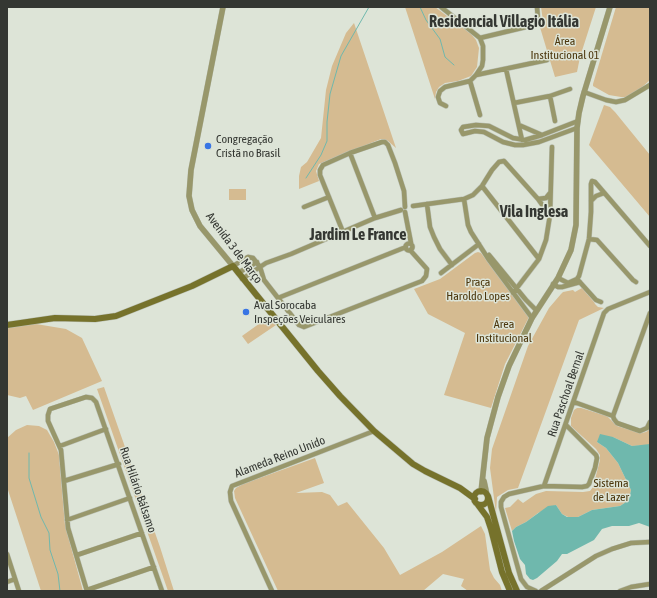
<!DOCTYPE html>
<meta charset="utf-8">
<style>
body{margin:0}
#map{position:relative;width:657px;height:598px;overflow:hidden;background:#dde4d7;font-family:"Asap Condensed",sans-serif}
canvas{display:block}
.frame{position:absolute;inset:0;border:8px solid #343732;pointer-events:none}
</style>
<div id="map">
<canvas width="657" height="598"></canvas>
<div class="frame"></div>
</div>
<script>
const g = document.querySelector('canvas').getContext('2d');
g.lineJoin = 'round';
function paint(path, color) { g.fillStyle = color; g.fill(path, 'evenodd'); }
const poly = rows => new Path2D(rows.map(r => 'M' + r).join(''));
function strokePath(path, color, width, dash) { g.strokeStyle = color; g.lineWidth = width; g.lineCap = dash ? 'butt' : 'round'; g.setLineDash(dash || []); g.stroke(path); }
function drawText(font, color, halo, rows, align = 'center') {
  g.font = font + ' "Asap Condensed",sans-serif'; g.lineWidth = 3; g.setLineDash([]); g.textBaseline = 'middle'; g.strokeStyle = halo; g.fillStyle = color; for (const [text, x, y, turn = 0] of rows) {
    g.save(); g.translate(x, y); g.rotate((+turn || 0) * Math.PI / 180); g.textAlign = isNaN(turn) ? turn : align; if (halo) g.strokeText(text, 0, 0); g.fillText(text, 0, 0); g.restore();
  }
}
paint(poly([
 [405,7,435,7,471,34,476,40,479,48,477,67,471,76,458,81,445,83,439,87,436,92,435,99],
 [541,7,596,7,580,57,577,72,555,77,539,24,543,21],
 [616,7,650,7,650,80,640,89,627,97,621,97,609,95,593,86,593,84],
 [354,23,396,148,388,141,381,139,319,164,316,171,319,181,299,189,299,176,301,167,307,162,321,138,326,90,332,66,346,33],
 [604,105,610,107,615,112,650,155,650,217,589,145],
 [229,189,246,189,246,200,229,200],
 [478,252,481,253,529,317,505,364,491,408,444,395,465,333,428,314,414,289,440,279,475,253],
 [582,288,594,302,595,304,598,307,604,308,579,320,518,488,508,490,497,497,496,513,490,468,492,449,528,346,549,308,561,294,563,292,573,290,575,292],
 [270,316,276,325,248,344,242,336],
 [30,323,66,329,82,338,102,381,33,410,26,396,20,398,7,395,7,327],
 [104,387,160,547,174,591,168,591,97,389],
 [577,408,581,408,607,416,617,426,641,433,646,432,650,429,650,445,632,446,613,437,597,442,606,448,618,463,631,490,629,500,620,506,592,510,578,517,568,517,562,514,556,505,538,513,526,522,516,527,512,531,505,508,510,507,518,499,523,503,536,494,546,491,583,492,590,491,593,487,600,460,600,455,596,449,571,426,571,418,574,410],
 [27,425,39,426,47,430,54,442,59,455,65,525,83,591,41,591,7,487,7,438,16,430],
 [315,458,324,483,296,493,322,492,330,495,338,506,347,502,384,548,400,575,442,552,481,526,485,534,490,570,494,578,500,585,502,591,468,591,461,586,464,579,443,574,423,591,278,591,235,498,234,491,236,488,243,484]
]), '#d5bb91');
paint(poly([
 [600,434,613,437,632,446,650,444,650,527,639,523,629,526,612,526,602,529,594,540,567,554,562,554,557,561,537,578,533,580,530,579,526,574,525,565,520,559,514,541,512,531,516,527,526,522,548,506,556,505,562,514,567,517,578,517,592,510,620,506,629,500,631,490,618,463,606,448,597,442]
]), '#6fb8ad');
strokePath(poly([
 [420,7,426,20,440,39,445,57,454,65],
 [306,178,321,155,327,141,327,122,330,94,341,56,369,7],
 [29,453,29,478,41,517,49,533,50,550,58,574,60,591]
]), '#6fb8ad', 1);
const minor = poly([
 [441,7,480,38,483,46,483,60,482,66,476,75,470,81,445,87,440,91,438,97,440,103,446,106],
 [480,38,530,26,536,24,538,19,537,7],
 [506,69,522,140],
 [476,75,547,60],
 [470,81,480,115],
 [584,92,606,100,616,102,625,100,650,85],
 [550,96,555,121],
 [514,103,550,96,570,89],
 [519,125,542,135],
 [577,128,539,142,523,145,515,145,503,142,484,132,475,131,463,134,461,130,463,127,476,125,489,126,513,138,525,140,542,135,578,121],
 [350,153,375,218],
 [482,186,539,259],
 [464,199,468,225,471,232,489,260,532,318],
 [538,199,546,198,550,193],
 [591,201,596,196,604,193],
 [427,204,430,227,434,237,440,249,452,265],
 [413,206,464,199,473,195,482,186,492,170,499,162,504,161,538,199,550,216],
 [304,207,329,197],
 [405,212,411,243],
 [343,232,320,175,320,170,323,165,350,153,382,142,385,142,388,145,395,163,404,191,405,207],
 [589,239,597,240,633,280,636,282],
 '405.5 247a3.5 3.5 0 1 1 7 0a3.5 3.5 0 1 1-7 0Z',
 [489,255,526,300,536,310],
 [233,266,248,257,253,258,260,267,264,280,299,325,304,327,422,281,426,276,427,269,410,250],
 [238,273,257,262],
 [441,273,479,244],
 [558,278,568,283,577,279,579,276,589,239,591,212,591,184,592,181,595,182,650,246],
 [242,279,266,263,291,254,375,218,401,210],
 [577,279,596,300,601,302],
 [553,284,558,287,562,287,580,282],
 [513,293,539,259,546,240,550,215,552,147],
 [278,298,406,247],
 [574,402,613,416],
 [613,416,650,313],
 [613,416,614,419,617,423,640,431,647,428,650,422],
 [60,446,106,429],
 [64,481,119,464],
 [544,486,604,313,608,309,650,292],
 [67,520,130,498],
 [7,554,19,591],
 [77,555,142,533],
 [7,582,15,579],
 [87,590,154,567],
 [87,591,68,528,61,450,48,421,48,415,50,409,86,397,92,398,96,402,162,591],
 [272,591,231,501,230,492,232,486,374,431],
 [536,591,527,587,521,579,501,507,501,502,504,497,509,494,544,486,582,487,587,486,589,484,595,468,597,458,596,455,566,425],
 [541,591,596,556,612,549,631,543,650,542],
 [620,591,631,587,650,584]
]);
const tertiary = poly([
 [223,7,191,170,189,196,192,210,200,226,233,266],
 [484,481,487,495],
 [481,492,487,438,498,397,509,366,532,318,558,278,571,250,576,225,577,128,579,113,583,96,610,7]
]);
const secondary = poly([
 [7,325,55,318,95,319,116,316,192,286,233,266,318,371,340,396,374,431,413,464,425,471,460,488,475,499],
 '474 498a7 7 0 1 1 14 0a7 7 0 1 1-14 0Z',
 [488,496,509,573,517,591],
 [478,505,487,517,491,529,502,572,510,591]
]);
strokePath(minor, '#bbc1b6', 5.5);
strokePath(tertiary, '#bbc1b6', 6);
strokePath(secondary, '#bbc1b6', 7);
strokePath(minor, '#98976b', 4.5);
strokePath(tertiary, '#98976b', 5.5);
strokePath(secondary, '#76722b', 6);
for (const [x, y, r, color] of [
 [208,146,4,"#3875e4"],
 [246,312,4,"#3875e4"]
]) { const dot = new Path2D(); dot.arc(x, y, r, 0, 2 * Math.PI); g.fillStyle = color; g.fill(dot); strokePath(dot, '#dde4d7', 1.5); }
drawText('12px', '#4b360c', '#dde4d7', [
 ["Área",565,41],
 ["Institucional 01",565,55],
 ["Praça",478,282],
 ["Haroldo Lopes",478,296],
 ["Área",504,324],
 ["Institucional",504,338],
 ["Sistema",611,483],
 ["de Lazer",611,497]
]);
drawText('12px', '#343732', '#dde4d7', [
 ["Congregação",216,139],
 ["Cristã no Brasil",216,153],
 ["Aval Sorocaba",254,305],
 ["Inspeções Veiculares",254,319]
], 'left');
drawText('12px', '#343732', '#dde4d7', [
 ["Avenida 3 de Março",234,248,53],
 ["Rua Paschoal Bernal",566,394,-71],
 ["Alameda Reino Unido",280,457,-21],
 ["Rua Hilário Bálsamo",138,490,71]
]);
drawText('bold 16px', '#343732', '#dde4d7', [
 ["Residencial Villagio Itália",504,22],
 ["Vila Inglesa",534,212],
 ["Jardim Le France",358,235]
]);
</script>
